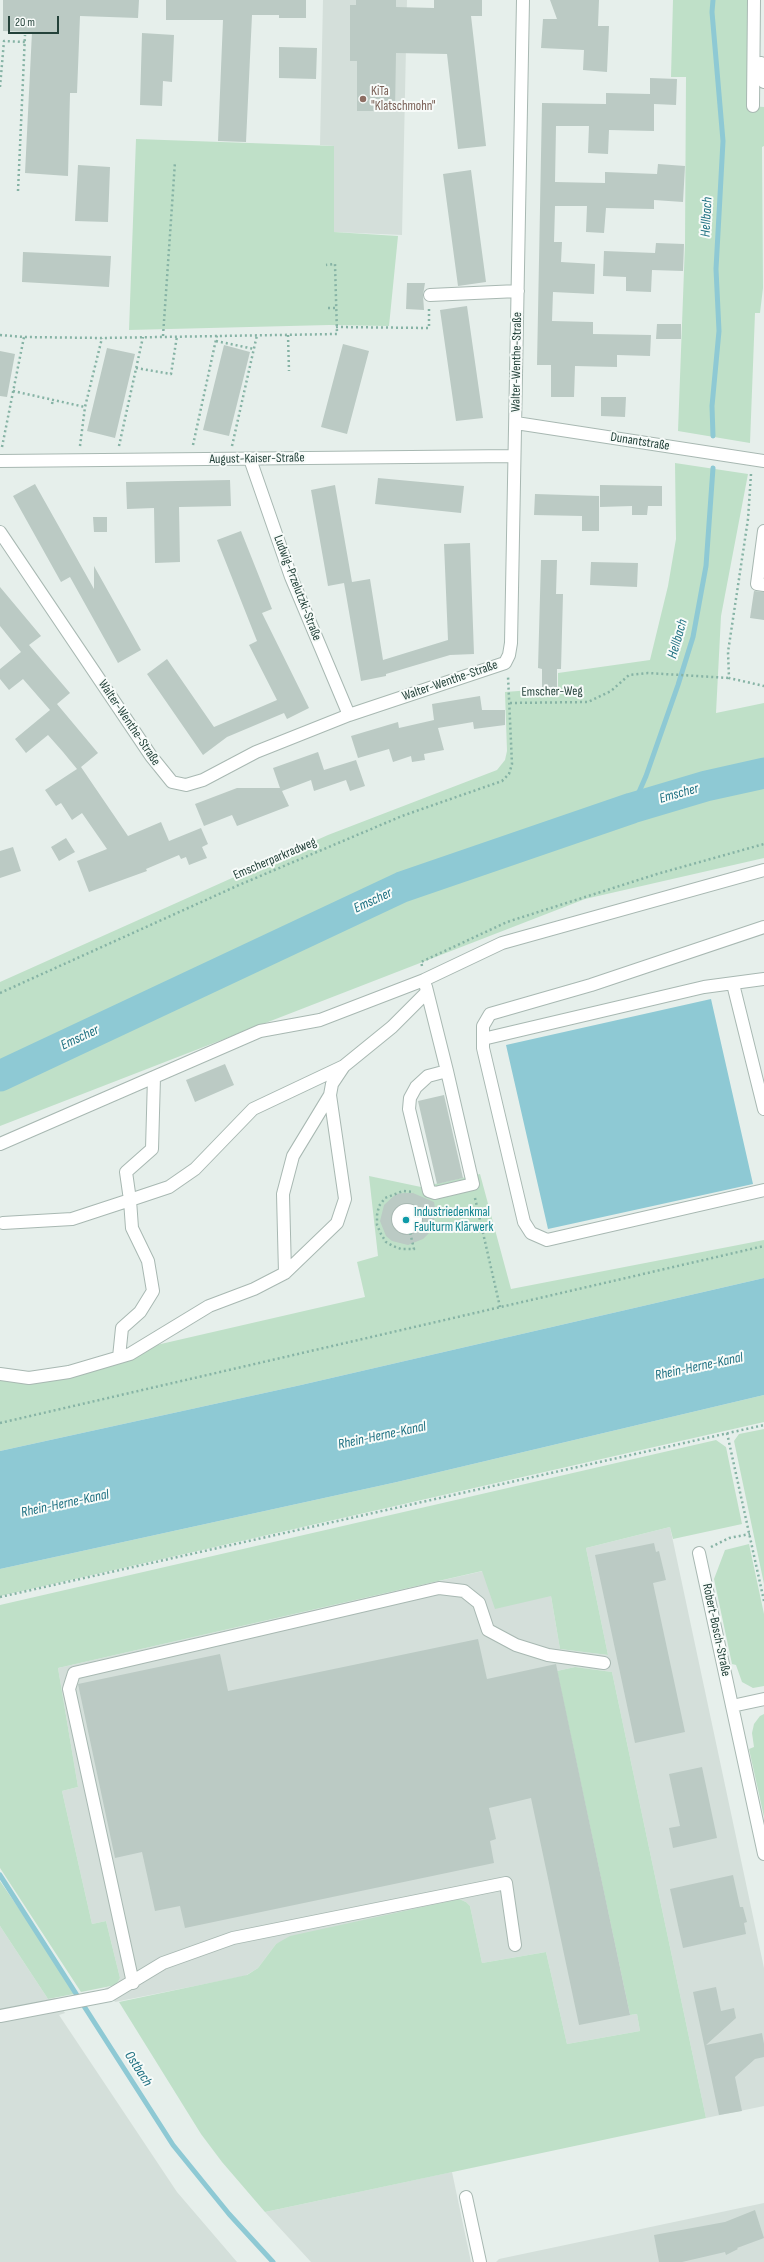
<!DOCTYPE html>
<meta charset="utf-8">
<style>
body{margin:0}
#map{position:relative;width:764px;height:2262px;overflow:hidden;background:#e6efeb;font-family:"Sofia Sans Condensed",sans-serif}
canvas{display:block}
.scale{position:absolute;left:8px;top:16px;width:51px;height:18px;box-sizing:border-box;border:2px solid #24423a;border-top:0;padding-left:5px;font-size:12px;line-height:14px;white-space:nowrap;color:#24423a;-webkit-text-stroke:3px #f7fbf9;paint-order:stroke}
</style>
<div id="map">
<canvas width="764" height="2262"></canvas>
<div class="scale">20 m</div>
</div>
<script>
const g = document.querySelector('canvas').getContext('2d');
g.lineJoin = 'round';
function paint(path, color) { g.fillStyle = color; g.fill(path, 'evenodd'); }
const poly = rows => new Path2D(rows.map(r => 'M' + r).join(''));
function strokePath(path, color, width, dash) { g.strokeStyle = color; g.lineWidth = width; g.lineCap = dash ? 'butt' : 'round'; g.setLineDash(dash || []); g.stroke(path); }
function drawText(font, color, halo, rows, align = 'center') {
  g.font = font + ' "Sofia Sans Condensed",sans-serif'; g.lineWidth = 4; g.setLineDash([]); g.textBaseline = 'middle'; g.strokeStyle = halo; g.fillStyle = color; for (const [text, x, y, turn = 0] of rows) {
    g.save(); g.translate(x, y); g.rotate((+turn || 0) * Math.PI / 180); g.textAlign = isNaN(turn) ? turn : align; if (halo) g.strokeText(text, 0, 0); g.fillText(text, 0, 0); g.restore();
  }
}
paint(poly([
 [323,0,407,0,402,235,334,232,334,146,320,145],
 [670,1527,764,1968,764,2106,706,2118,612,1672,575,1667,557,1671,630,2015,637,2014,640,2031,567,2044,546,1952,482,1963,470,1906,466,1902,459,1899,276,1944,258,1968,245,1976,115,2002,105,1988,116,1985,120,1978,106,1921,92,1924,62,1791,78,1787,58,1668,483,1571,551,1596,560,1649,608,1655,586,1548],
 [0,1926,48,1999,55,1998,65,2013,59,2015,177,2192,237,2262,0,2262],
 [452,2172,471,2262,311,2262,265,2212],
 [764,2203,764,2262,496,2262,499,2259]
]), '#d4dfda');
paint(poly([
 [673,0,752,0,749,106,764,107,764,146,762,147,763,288,760,313,755,313,750,443,678,431,685,244,686,77,671,77],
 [136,139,334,146,334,232,398,236,389,326,329,325,129,330],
 [675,463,748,474,721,616,716,713,764,703,764,858,585,899,0,1126,0,982,328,835,497,770,505,760,507,751,505,692,558,688,558,673,650,660,668,586,676,539],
 [480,1174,511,1289,764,1240,764,1278,301,1385,0,1451,0,1381,365,1297,357,1262,378,1256,369,1176,421,1187],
 [764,1395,764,1422,0,1596,0,1569,397,1482],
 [764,1429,764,1584,734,1441,739,1434],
 [716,1440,726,1447,742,1524,673,1539,670,1527,586,1548,608,1655,560,1649,551,1596,495,1609,482,1571,58,1668,78,1787,62,1791,92,1924,106,1921,120,1978,116,1985,81,1992,0,1868,0,1605],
 [749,1544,764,1614,764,1686,753,1688,742,1682,736,1665,732,1664,714,1579,725,1550],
 [575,1667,612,1672,706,2118,265,2212,222,2162,201,2134,119,2002,247,1975,258,1968,276,1944,290,1936,459,1899,466,1902,470,1906,482,1963,546,1952,567,2044,640,2031,637,2014,630,2015,557,1671],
 [764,1714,764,1817,749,1749,754,1747,752,1733,754,1724,760,1716],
 [0,1881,39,1938,74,1994,48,1999,0,1926]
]), '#bfe0c8');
paint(poly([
 [711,999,753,1184,548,1229,506,1045],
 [764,1278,764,1395,397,1482,0,1569,0,1451,301,1385]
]), '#8ec9d4');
strokePath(poly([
 [713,436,712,406,719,331,716,269,723,141,712,12,713,0],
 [632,808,646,776,678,685,693,637,706,566,713,468],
 [0,1875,173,2145,229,2214,273,2262]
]), '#8ec9d4', 5);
strokePath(poly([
 [0,1076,402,887,632,808,706,786,764,773]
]), '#8ec9d4', 31);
paint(poly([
 [3,0,139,0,138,18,80,16,77,93,70,93,68,176,25,173,32,32,3,31],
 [166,0,306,0,306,18,279,18,279,15,252,15,246,142,218,141,223,20,166,20],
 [356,0,396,0,396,7,434,8,434,0,482,0,482,16,471,16,486,146,458,149,447,54,396,53,395,111,357,111,357,61,350,61,350,5,356,5],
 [550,0,599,0,598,26,609,26,607,72,583,70,584,50,541,48,543,19,557,19],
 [142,33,174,35,172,82,163,81,162,106,140,105],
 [279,47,317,48,316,79,279,78],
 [650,78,677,79,676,105,654,104,654,131,609,130,608,154,588,153,589,126,556,126,555,182,605,183,605,172,657,174,658,164,685,166,683,202,654,200,654,209,606,208,604,233,586,232,587,206,555,206,554,242,562,242,561,262,595,264,594,294,553,292,552,321,593,322,593,334,651,335,650,356,617,355,617,367,575,366,574,397,551,397,551,365,537,365,542,103,606,104,606,93,650,94],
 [78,165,110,167,108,222,75,221],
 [471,170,486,282,458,286,443,174],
 [656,243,684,244,683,271,652,270,651,292,626,291,626,277,603,276,604,251,655,253],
 [23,252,111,256,109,287,22,282],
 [407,283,425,283,423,295,424,310,406,309],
 [467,306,483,418,456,421,440,310],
 [657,324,681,324,681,339,656,339],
 [343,344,369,351,347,434,321,427],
 [224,345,250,352,229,436,203,430],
 [107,348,135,354,115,438,87,431],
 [0,351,15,354,7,397,0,396],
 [601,397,626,397,625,417,601,416],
 [378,478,464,486,461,513,375,504],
 [230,480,231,506,179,507,180,562,155,563,154,508,127,509,126,482],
 [35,484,94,589,94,566,141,650,118,663,70,577,61,582,13,496],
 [335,485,352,582,370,579,383,660,448,640,444,544,470,543,474,654,450,655,386,674,386,676,361,681,344,583,328,586,311,490],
 [600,485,662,486,662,506,648,506,647,515,632,515,632,506,600,507],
 [535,494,599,496,599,531,582,531,582,516,534,515],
 [93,517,107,517,107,532,94,532],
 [241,531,272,609,262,613,309,708,287,719,284,713,227,737,203,755,147,674,167,659,214,727,277,700,249,645,257,641,217,540],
 [541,560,557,560,556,594,563,594,561,669,557,669,557,687,542,688,542,669,538,668],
 [591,562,638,563,637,587,590,585],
 [0,587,41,636,29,645,70,693,57,704,98,753,81,767,128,836,161,822,169,841,201,828,208,844,202,847,207,858,189,865,186,857,181,859,179,855,146,869,147,871,89,892,77,861,107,849,82,813,72,820,61,803,56,806,45,790,77,769,63,752,48,735,26,753,15,739,50,710,23,679,9,690,0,679,0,669,21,652,0,626],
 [754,591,764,592,764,620,750,618],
 [480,696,482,710,505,710,505,725,474,729,473,722,438,728,444,750,424,754,425,760,412,762,411,756,393,762,389,749,358,758,351,736,398,722,399,728,434,720,432,704],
 [318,752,324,770,356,760,365,786,350,791,346,780,314,791,311,780,282,791,289,806,237,826,232,815,204,826,195,804,237,788,280,788,273,768],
 [66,838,75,852,59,861,51,847],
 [13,847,21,871,0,878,0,851],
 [225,1064,234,1085,195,1102,186,1080],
 [444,1095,463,1178,437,1184,418,1101],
 [404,1193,413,1193,434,1202,436,1214,429,1233,423,1239,408,1245,392,1241,386,1236,380,1221,384,1205,396,1194],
 [654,1543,656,1552,659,1551,666,1580,653,1583,685,1732,635,1743,595,1555],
 [478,1639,487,1679,556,1664,630,2015,579,2025,531,1798,489,1808,496,1839,490,1841,494,1863,185,1928,180,1906,155,1911,142,1852,115,1858,78,1684,220,1654,228,1691],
 [702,1767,717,1838,673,1848,669,1828,680,1826,669,1774],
 [733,1875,740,1907,743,1907,747,1922,744,1923,746,1934,683,1948,670,1889],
 [716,1987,721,2011,734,2008,736,2018,706,2045,762,2033,764,2044,764,2057,755,2059,735,2077,742,2111,719,2115,693,1992],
 [755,2210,764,2238,737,2248,738,2249,726,2255,725,2252,682,2262,659,2262,654,2235,725,2222]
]), '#bbcac4');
const minor = poly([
 [761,63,760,75,764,82],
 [753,106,754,0],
 [430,295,518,291],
 [516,423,764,461],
 [250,459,291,577,349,715],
 [0,461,514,456],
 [764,531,757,584,764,585],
 [0,532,151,756,172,782,186,785,203,780,256,752,349,715,505,663,509,655,511,643,523,0],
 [764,927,591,985,490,1014,483,1026,483,1048,524,1222,531,1233,547,1240,764,1190],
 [733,984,764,1109],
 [426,987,447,1071,473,1184,435,1193,429,1191,409,1109,410,1098,416,1087,428,1076,447,1071],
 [483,1039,704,987,764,979],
 [0,1144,260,1031,320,1020,424,980,502,943,764,870],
 '398 1219a9 9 0 1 1 18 0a9 9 0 1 1-18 0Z',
 [3,1223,72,1219,130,1200,126,1172,152,1149,154,1077],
 [285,1273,283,1194,293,1156,330,1095],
 [119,1357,122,1328,140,1312,153,1291,148,1261,132,1228,130,1200,169,1187,195,1169,253,1109,344,1066],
 [0,1374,29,1378,69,1372,130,1354,209,1306,254,1289,285,1273,337,1223,345,1199,330,1095,332,1084,344,1066,392,1027,427,992],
 [699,1553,764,1854],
 [732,1706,764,1699],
 [133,1983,69,1689,74,1673,439,1588,464,1591,479,1603,488,1630,516,1645,548,1655,604,1663],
 [0,2016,110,1995,163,1963,233,1938,506,1883,515,1945],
 [466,2197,480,2262]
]);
strokePath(minor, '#a8b8b2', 14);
strokePath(poly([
 [0,87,4,41,25,42],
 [18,191,25,35],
 [328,308,336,308],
 [336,327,429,328,429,308],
 [0,335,24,337,102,338,337,334,335,264,326,265],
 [288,335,289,371],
 [163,336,175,162],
 [216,341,254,349],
 [136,368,171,374,177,336],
 [13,391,85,407],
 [52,404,53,400],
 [193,445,217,335],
 [80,446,85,407,102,338],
 [119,446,143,337],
 [232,446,257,335],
 [2,447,24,337],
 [751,474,748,519,728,652,729,678,764,686],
 [510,703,588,702,611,691,629,675,648,673,729,678],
 [422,966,421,962,507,922,657,874,764,844],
 [0,993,239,885,402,816,502,781,509,774,512,764,508,676],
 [475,1198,500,1307],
 [409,1228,414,1249,401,1249,393,1246,386,1242,381,1234,377,1225,377,1215,379,1206,385,1198,403,1191,414,1192],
 [0,1423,764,1246],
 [727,1433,764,1601],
 [711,1547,729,1538,750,1534],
 [0,1597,764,1425]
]), '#86b3a5', 2.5, [2, 3]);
strokePath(minor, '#fff', 12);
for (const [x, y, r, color] of [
 [363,99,4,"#8d6e63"],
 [406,1220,4,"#0f9aa8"]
]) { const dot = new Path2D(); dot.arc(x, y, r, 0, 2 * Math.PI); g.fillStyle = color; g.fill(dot); strokePath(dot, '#f7fbf9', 1.5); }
drawText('13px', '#785e54', '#f7fbf9', [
 ["KiTa",371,92],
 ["\"Klatschmohn\"",371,107]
], 'left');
drawText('13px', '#24423a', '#f7fbf9', [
 ["Walter-Wenthe-Straße",517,362,-89],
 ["Dunantstraße",640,442,9],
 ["August-Kaiser-Straße",257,459,-1],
 ["Ludwig-Przelutzki-Straße",297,588,69],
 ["Walter-Wenthe-Straße",450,681,-19],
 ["Emscher-Weg",552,692,-1],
 ["Walter-Wenthe-Straße",129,723,56],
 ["Emscherparkradweg",275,859,-23],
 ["Robert-Bosch-Straße",716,1630,78]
]);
drawText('13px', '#0d838f', '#f7fbf9', [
 ["Industriedenkmal",414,1213],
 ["Faulturm Klärwerk",414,1228]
], 'left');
drawText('italic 14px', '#1c6f80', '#f7fbf9', [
 ["Hellbach",707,217,-87],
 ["Hellbach",678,639,-74],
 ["Emscher",679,794,-16],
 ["Emscher",373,901,-25],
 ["Emscher",80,1038,-25],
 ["Rhein-Herne-Kanal",699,1367,-12],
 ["Rhein-Herne-Kanal",382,1436,-12],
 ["Rhein-Herne-Kanal",65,1504,-12],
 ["Ostbach",138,2069,57]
]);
</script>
